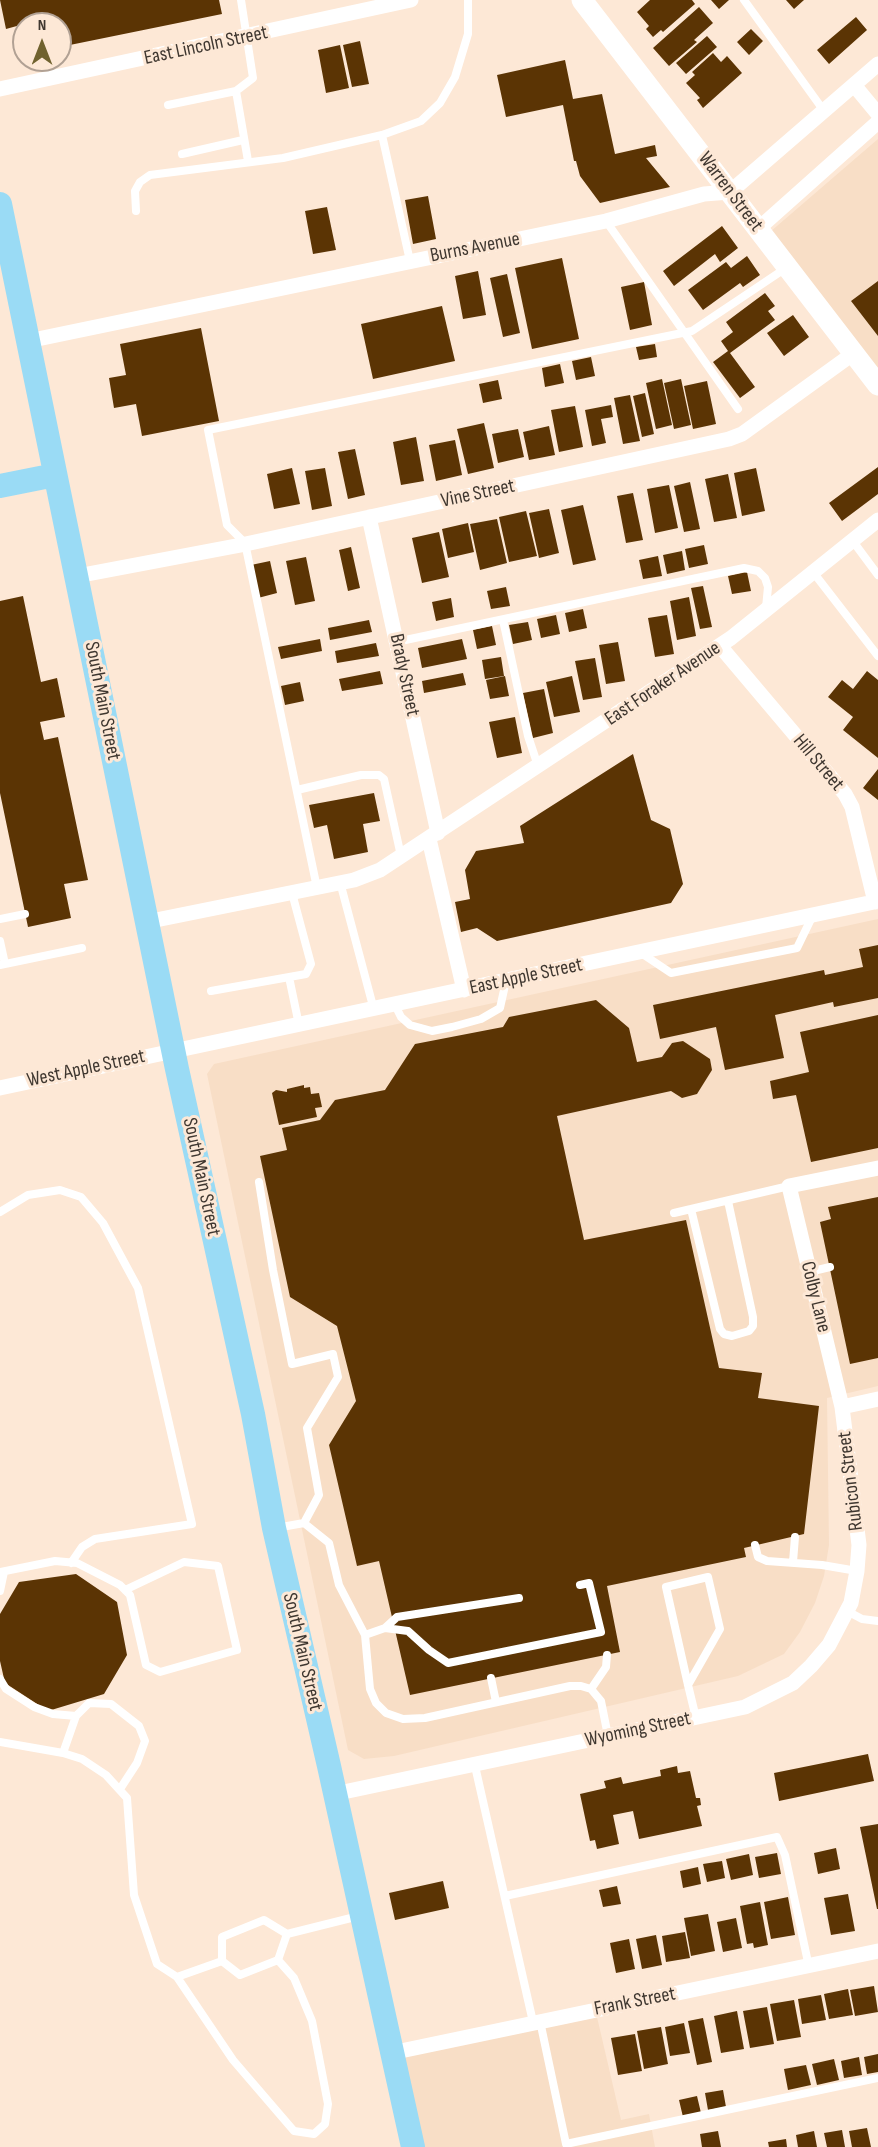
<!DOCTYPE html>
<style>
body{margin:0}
#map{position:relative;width:878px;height:2147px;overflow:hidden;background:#fde8d6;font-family:"Sofia Sans Condensed",sans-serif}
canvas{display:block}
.north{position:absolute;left:12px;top:12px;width:60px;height:60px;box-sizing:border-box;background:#fde8d6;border:2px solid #b1a194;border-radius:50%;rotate:0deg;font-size:16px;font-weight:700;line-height:24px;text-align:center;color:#3f3730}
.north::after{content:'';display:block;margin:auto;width:21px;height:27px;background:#70622f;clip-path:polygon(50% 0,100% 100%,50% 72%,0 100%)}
</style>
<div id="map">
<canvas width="878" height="2147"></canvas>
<div class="north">N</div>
</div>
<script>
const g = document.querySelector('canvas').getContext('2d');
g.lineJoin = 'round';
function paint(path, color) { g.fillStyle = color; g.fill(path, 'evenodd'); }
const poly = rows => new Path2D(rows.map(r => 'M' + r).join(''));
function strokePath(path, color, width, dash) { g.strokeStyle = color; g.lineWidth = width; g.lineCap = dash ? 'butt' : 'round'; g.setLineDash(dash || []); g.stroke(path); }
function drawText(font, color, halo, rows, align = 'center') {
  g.font = font + ' "Sofia Sans Condensed",sans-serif'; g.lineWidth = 6; g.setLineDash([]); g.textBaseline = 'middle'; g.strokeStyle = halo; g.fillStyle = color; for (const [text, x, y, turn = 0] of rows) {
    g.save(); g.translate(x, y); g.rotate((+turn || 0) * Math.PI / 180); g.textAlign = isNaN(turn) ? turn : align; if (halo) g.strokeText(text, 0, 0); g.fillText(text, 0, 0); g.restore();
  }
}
paint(poly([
 [878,139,878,373,770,232],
 [878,919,878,1386,827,1398,829,1545,824,1576,815,1603,800,1632,784,1654,738,1676,394,1756,364,1759,348,1750,207,1074,214,1064],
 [597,2017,621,2120,649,2114,655,2147,424,2147,403,2057]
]), '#f8dec6');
paint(poly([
 [0,0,219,0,222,14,60,47,60,24,24,24,6,29],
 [650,0,692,0,695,4,663,32,661,30,653,37,646,29,649,26,637,12],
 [711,0,729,0,719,9],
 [786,0,804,0,794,9],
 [699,7,713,23,694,40,697,42,669,66,653,48],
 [856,17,867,30,829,64,817,50],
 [751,29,763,41,749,55,737,42],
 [707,36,717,47,686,74,676,63],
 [360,41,369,84,352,87,343,45],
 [340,45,349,88,326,93,318,50],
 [713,53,721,62,727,56,742,73,703,108,697,100,700,98,686,83,695,75,692,72],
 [565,60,573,99,602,94,615,154,655,145,657,156,646,158,670,187,600,203,580,176,576,161,574,161,563,105,506,117,497,75],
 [428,196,436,239,413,244,405,200],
 [327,207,336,250,313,254,305,211],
 [722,226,738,248,720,262,715,254,674,286,663,271],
 [747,256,760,275,743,287,740,283,703,310,688,290,726,262,731,268],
 [562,258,579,339,532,349,515,268],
 [478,271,486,315,463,319,455,276],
 [507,274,520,333,503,337,490,278],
 [878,281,878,336,851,301],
 [644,282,652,325,630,330,621,287],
 [765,293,775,306,768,311,775,320,730,353,755,387,740,398,713,362,728,351,721,341,733,332,726,322],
 [442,306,455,361,373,379,361,324],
 [793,315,809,337,784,356,767,333],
 [201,328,219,421,142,436,136,404,114,408,109,378,126,375,120,344],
 [655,344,657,357,639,360,636,347],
 [591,357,595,376,576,380,572,361],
 [560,364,564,383,545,387,542,368],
 [662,379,672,425,656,429,646,383],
 [681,379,691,425,674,429,664,383],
 [498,380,502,399,483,403,479,384],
 [707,381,716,424,693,429,684,386],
 [645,393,654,434,642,437,633,396],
 [630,395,640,441,623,444,614,398],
 [611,405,613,417,601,419,606,443,592,446,585,410],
 [575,406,583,447,559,452,551,410],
 [484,423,494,468,468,474,457,429],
 [549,426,555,455,529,460,523,432],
 [518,429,524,457,498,463,492,434],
 [416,437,424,481,401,485,393,442],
 [455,440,462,475,436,481,429,445],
 [355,449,365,495,348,499,338,452],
 [878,467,878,494,842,521,829,503],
 [292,468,300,504,274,509,267,474],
 [325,468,332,506,312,510,305,471],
 [756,468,765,511,742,516,734,473],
 [728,474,737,518,714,522,705,479],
 [690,482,700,529,684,532,674,486],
 [669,485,678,528,655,533,647,489],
 [633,493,643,540,626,543,617,496],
 [583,505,596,560,573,565,561,510],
 [549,509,559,553,539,558,529,513],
 [526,511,537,556,509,562,499,517],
 [497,519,507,563,480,570,470,524],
 [468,523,474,552,448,558,442,529],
 [439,532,449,577,422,583,412,538],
 [704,545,708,564,689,568,685,549],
 [351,547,360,588,348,591,339,550],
 [682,551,685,570,667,574,663,555],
 [658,556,662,576,643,579,639,560],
 [306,557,315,601,295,605,286,561],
 [270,561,277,593,258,598,251,565],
 [747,572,751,591,732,594,728,576],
 [703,586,712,627,700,629,691,588],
 [506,587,510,606,491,609,487,591],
 [23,596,41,682,57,678,65,717,40,722,44,740,58,737,88,880,64,884,71,918,28,927,0,793,0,601],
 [689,597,696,636,677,640,670,601],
 [451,598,454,617,436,621,432,602],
 [583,609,587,628,569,632,565,613],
 [556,615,560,634,541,638,537,619],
 [667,615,674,654,655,657,648,618],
 [369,620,372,632,330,640,328,628],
 [528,622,532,640,513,644,509,625],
 [492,626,496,645,477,649,473,630],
 [320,639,322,651,281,659,278,647],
 [462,639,467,659,422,668,418,648],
 [618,642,625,681,606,684,599,645],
 [376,643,379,656,337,663,335,651],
 [501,657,504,676,485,679,482,660],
 [595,658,602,697,583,700,575,661],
 [380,671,383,684,342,691,339,679],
 [867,671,878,680,878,758,843,730,853,717,828,697,842,680,853,689],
 [463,673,466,685,424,693,422,681],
 [505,676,509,696,490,699,486,680],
 [572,676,580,712,554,717,546,682],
 [300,682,304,701,285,705,281,686],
 [544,689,553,733,533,738,523,693],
 [515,717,522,753,497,758,489,722],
 [633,754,651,820,670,829,683,884,671,903,497,941,477,928,461,932,455,902,470,899,465,870,476,851,524,843,520,826],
 [878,769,878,800,863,788],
 [374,793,380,821,363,824,368,852,334,859,327,825,314,828,309,805],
 [878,945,878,998,834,1007,833,1002,775,1015,784,1058,725,1070,716,1027,660,1039,653,1005,824,970,825,975,863,967,859,949],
 [596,1000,629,1028,637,1062,662,1057,672,1043,683,1041,710,1059,712,1070,697,1094,682,1098,671,1091,557,1116,584,1240,686,1220,719,1368,762,1373,758,1398,819,1406,804,1534,744,1548,746,1557,607,1586,620,1652,410,1695,379,1561,357,1566,329,1445,356,1401,337,1326,290,1297,260,1156,287,1150,282,1128,320,1120,335,1100,385,1090,415,1044,503,1027,509,1017],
 [878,1015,878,1148,811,1162,796,1095,773,1099,770,1081,809,1072,800,1032],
 [304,1085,304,1088,310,1087,311,1094,319,1093,322,1107,315,1108,317,1117,279,1125,272,1093,276,1090,287,1092,287,1089],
 [878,1197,878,1358,850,1364,820,1222,831,1219,828,1207],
 [76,1574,117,1602,127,1655,104,1694,48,1711,5,1683,0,1661,0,1614,19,1582],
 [868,1754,874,1781,779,1801,774,1773],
 [677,1766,678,1773,690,1771,696,1798,700,1798,701,1805,697,1806,702,1826,639,1839,633,1811,613,1815,619,1844,597,1849,595,1840,590,1841,580,1794,606,1788,604,1781,621,1777,623,1784,661,1776,660,1770],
 [878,1824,878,1909,877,1909,860,1827],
 [836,1848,840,1869,818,1874,814,1853],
 [777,1853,781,1874,759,1878,755,1857],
 [749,1854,753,1875,731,1880,726,1859],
 [722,1861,725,1878,707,1882,703,1864],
 [698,1867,701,1884,683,1888,680,1871],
 [443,1881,449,1908,395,1920,389,1893],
 [617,1886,621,1904,603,1907,599,1890],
 [848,1894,855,1931,831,1935,824,1898],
 [788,1897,795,1935,771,1939,764,1902],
 [760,1902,768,1945,754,1948,753,1943,747,1944,740,1906],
 [708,1914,715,1951,691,1956,684,1918],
 [736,1918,742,1948,723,1952,717,1922],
 [685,1932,690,1958,666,1962,662,1936],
 [656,1935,662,1965,642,1969,636,1939],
 [629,1939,635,1969,616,1973,610,1943],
 [874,1986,878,2012,855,2016,850,1990],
 [848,1989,853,2015,829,2019,824,1994],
 [821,1995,826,2020,802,2024,798,1999],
 [794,2000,801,2037,777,2041,770,2004],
 [767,2007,774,2044,750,2048,743,2011],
 [737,2011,744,2049,721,2053,714,2016],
 [703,2018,712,2062,697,2065,688,2021],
 [684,2023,690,2053,670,2056,665,2027],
 [661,2027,668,2064,644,2069,637,2031],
 [635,2034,642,2071,618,2075,611,2038],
 [878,2054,878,2072,867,2074,864,2057],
 [859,2057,862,2075,844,2078,841,2061],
 [834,2059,839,2080,817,2085,812,2064],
 [806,2065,811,2085,788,2090,784,2069],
 [723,2090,726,2107,708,2110,705,2093],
 [697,2096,701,2113,683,2117,679,2100],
 [867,2128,871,2147,852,2147,849,2131],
 [842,2130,845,2147,827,2147,824,2133],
 [718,2131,721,2147,702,2147,700,2134],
 [814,2131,817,2147,798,2147,796,2135],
 [786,2139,787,2147,769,2147,768,2142]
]), '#5b3404');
strokePath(poly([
 [241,0,253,78,236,91,248,161],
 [744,0,824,111],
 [168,105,236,91],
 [382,135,410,261],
 [182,154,243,140],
 [136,211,135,191,140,182,150,175,283,158,382,135,421,121,440,103,455,77,468,34,468,0],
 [606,221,738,409],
 [852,540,878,575],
 [813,572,878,656],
 [503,620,528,736,538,766],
 [396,642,744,568,758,571,765,578,768,587,766,608],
 [297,790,361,775,379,775,384,779,401,856],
 [340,882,374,1010],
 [317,888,245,543,227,525,208,430,692,331,786,268],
 [0,919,25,914],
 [0,941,5,964],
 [641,953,671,973,797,948,813,915],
 [0,965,82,948],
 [289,977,299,1025],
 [211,991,306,974,311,964,292,893],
 [395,1005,401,1017,410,1025,432,1031,452,1027,481,1019,500,1008,506,981],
 [259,1182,273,1270,292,1364,333,1354,338,1377,307,1428,319,1495,304,1523],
 [691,1209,720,1329,724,1334,732,1336,749,1331,753,1326,753,1317,728,1201],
 [0,1212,28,1195,60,1190,81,1197,103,1223,138,1288,192,1524,95,1539,82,1547,71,1563],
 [674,1213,789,1186],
 [809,1272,830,1267],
 [276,1528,304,1523,329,1543,339,1585,365,1635,370,1689,376,1703,386,1713,403,1719,425,1718,570,1686,581,1686,591,1689,601,1701,608,1736],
 [755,1545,758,1557,767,1561,822,1565,857,1571],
 [793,1562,795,1537],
 [0,1572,55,1561,77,1563,120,1585,130,1595,146,1665,160,1672,237,1650,218,1566,184,1562,125,1590],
 [0,1591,4,1572],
 [519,1598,397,1617,385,1628,408,1631,429,1650,448,1663,601,1632,589,1583,580,1585],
 [847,1611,862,1619,878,1621],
 [365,1635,385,1628],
 [491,1678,496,1702],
 [0,1679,6,1689,34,1707,53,1714,76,1716],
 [688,1685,720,1629,708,1577,666,1587,688,1685,696,1718],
 [591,1689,606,1667,607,1655],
 [0,1742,63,1753,82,1759,106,1775,127,1798,134,1895,157,1964,177,1977,222,1961],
 [63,1753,76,1716,89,1703,111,1704,139,1726,145,1741,137,1763,120,1789],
 [475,1766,533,2022],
 [505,1896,777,1837,785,1855,809,1967],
 [287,1934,264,1920,222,1937,222,1961,240,1975,278,1960,287,1934,359,1916],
 [177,1977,233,2060,294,2131,314,2134,325,2124,328,2104,312,2021,294,1978,278,1960],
 [540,2021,566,2144,878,2078]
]), '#fff', 8);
strokePath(poly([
 [854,85,878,114],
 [0,89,411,0],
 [758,229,878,122],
 [28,341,606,221,704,194,730,192,878,64],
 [369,517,438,833],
 [77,576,241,545,729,439,742,434,854,353],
 [720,646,845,794,852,807,875,902],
 [429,839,464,990],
 [146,922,354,880,380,870,731,638,878,520],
 [0,1088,878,901],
 [842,1407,878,1399],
 [334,1794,745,1707,793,1683,811,1666,829,1645,851,1603,857,1571,859,1545,842,1407,789,1186,878,1168],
 [391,2053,878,1951]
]), '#fff', 15);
strokePath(poly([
 [582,0,878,385]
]), '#fff', 21);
strokePath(poly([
 [0,204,177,1069,253,1414,274,1528,329,1766,413,2147],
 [0,486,55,475]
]), '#9adbf5', 24);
drawText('20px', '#3f3730', '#fde8d6', [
 ["East Lincoln Street",206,46,-12],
 ["Warren Street",730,192,53],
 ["Burns Avenue",475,248,-11],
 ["Vine Street",478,494,-12],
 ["Brady Street",404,675,78],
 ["East Foraker Avenue",663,684,-34],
 ["South Main Street",102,701,79],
 ["Hill Street",818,763,50],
 ["East Apple Street",526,977,-12],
 ["West Apple Street",86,1069,-12],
 ["South Main Street",201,1177,78],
 ["Colby Lane",815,1297,76],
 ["Rubicon Street",851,1481,-97],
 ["South Main Street",302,1652,77],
 ["Wyoming Street",638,1730,-12],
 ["Frank Street",635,2002,-11]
]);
</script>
